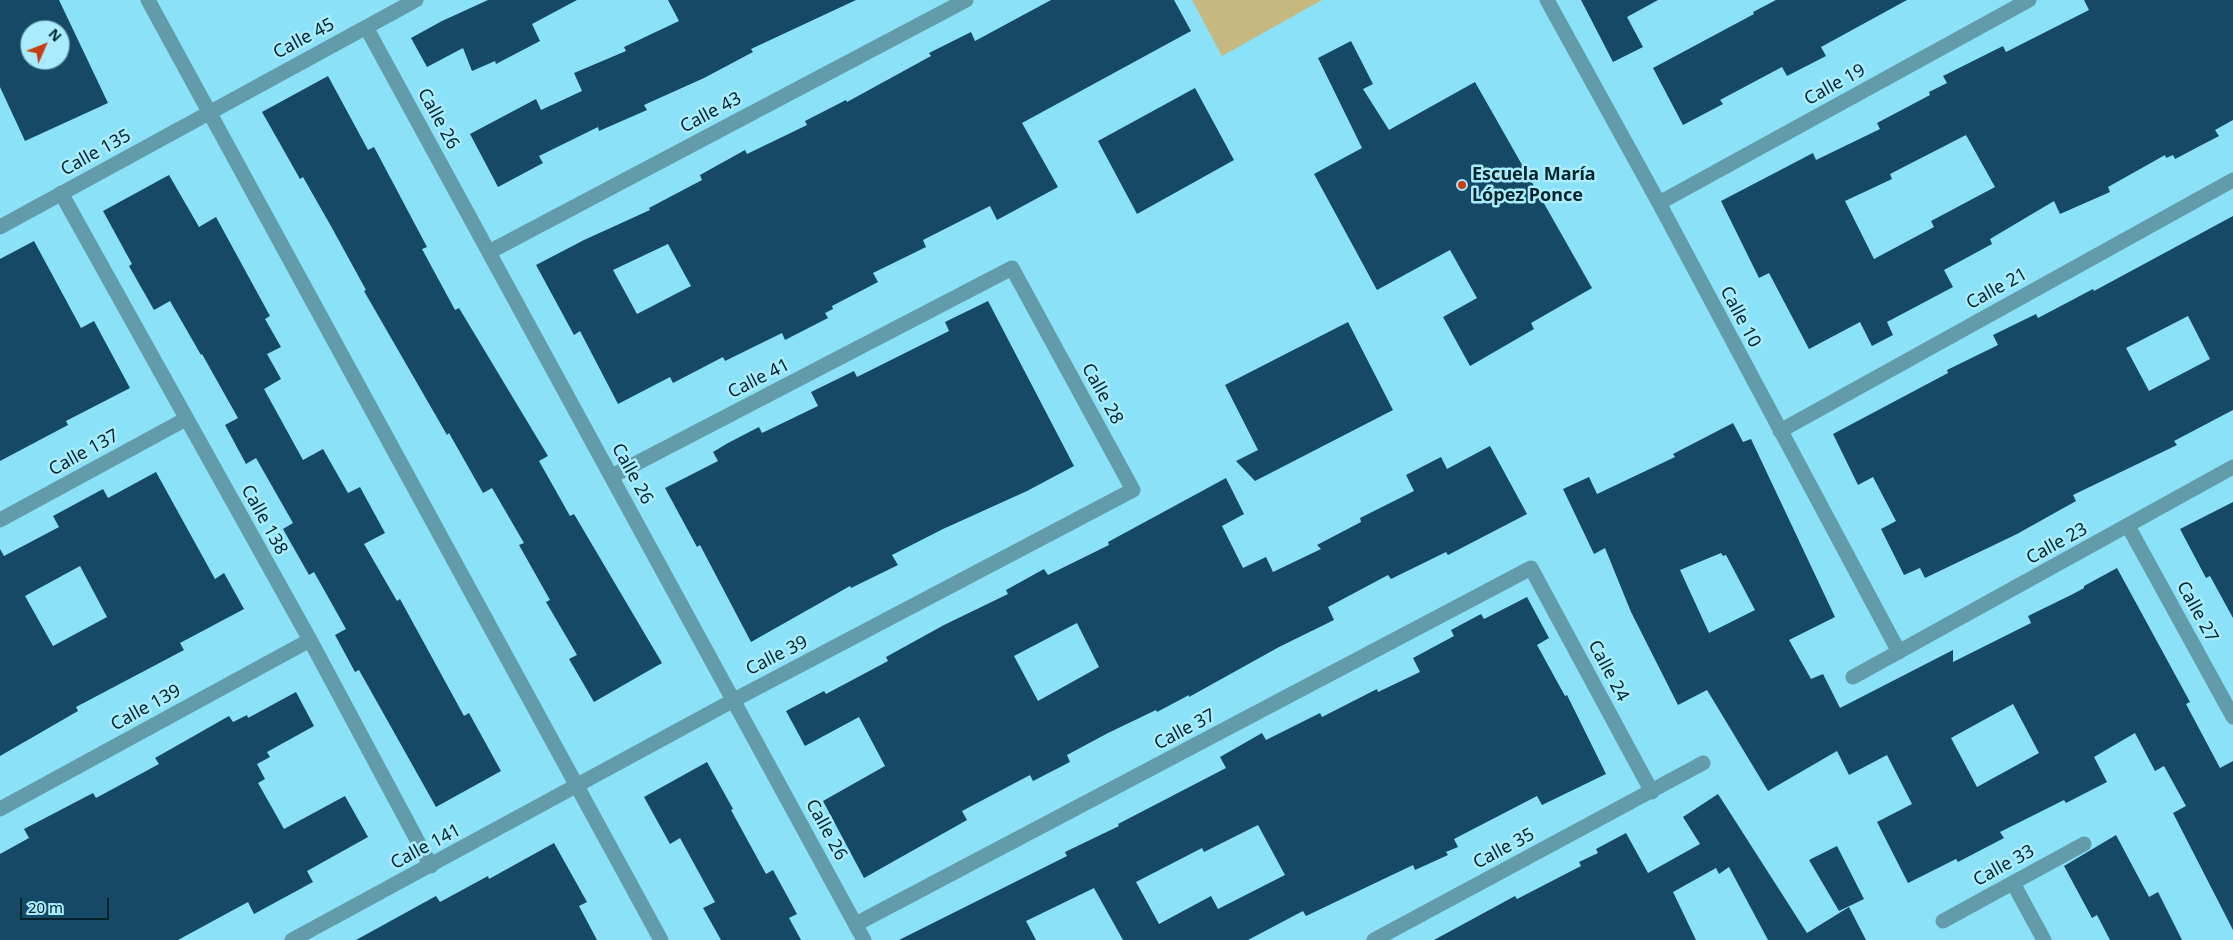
<!DOCTYPE html>
<meta charset="utf-8">
<style>
body{margin:0}
#map{position:relative;width:2233px;height:940px;overflow:hidden;background:#8be1f7;font-family:"Noto Sans",sans-serif}
canvas{display:block}
.north{position:absolute;left:20px;top:20px;width:50px;height:50px;box-sizing:border-box;background:#a9ecfd;border:1px solid #659ca9;border-radius:50%;rotate:46deg;font-size:14px;font-weight:700;line-height:20px;text-align:center;color:#00232b}
.north::after{content:'';display:block;margin:auto;width:18px;height:22px;background:#c73e14;clip-path:polygon(50% 0,100% 100%,50% 72%,0 100%)}
.scale{position:absolute;left:20px;top:898px;width:89px;height:22px;box-sizing:border-box;border:2px solid #00232b;border-top:0;padding-left:6px;font-size:15px;line-height:18px;white-space:nowrap;color:#00232b;-webkit-text-stroke:4px #a9ecfd;paint-order:stroke}
</style>
<div id="map">
<canvas width="2233" height="940"></canvas>
<div class="north">N</div>
<div class="scale">20 m</div>
</div>
<script>
const g = document.querySelector('canvas').getContext('2d');
g.lineJoin = 'round';
function paint(path, color) { g.fillStyle = color; g.fill(path, 'evenodd'); }
const poly = rows => new Path2D(rows.map(r => 'M' + r).join(''));
function strokePath(path, color, width, dash) { g.strokeStyle = color; g.lineWidth = width; g.lineCap = dash ? 'butt' : 'round'; g.setLineDash(dash || []); g.stroke(path); }
function drawText(font, color, halo, rows, align = 'center') {
  g.font = font + ' "Noto Sans",sans-serif'; g.lineWidth = 5; g.setLineDash([]); g.textBaseline = 'middle'; g.strokeStyle = halo; g.fillStyle = color; for (const [text, x, y, turn = 0] of rows) {
    g.save(); g.translate(x, y); g.rotate((+turn || 0) * Math.PI / 180); g.textAlign = isNaN(turn) ? turn : align; if (halo) g.strokeText(text, 0, 0); g.fillText(text, 0, 0); g.restore();
  }
}
paint(poly([
 [1192,0,1322,0,1222,56]
]), '#c5b880');
paint(poly([
 [0,0,59,0,108,103,25,141,0,87],
 [30,30,60,30,60,60,30,60],
 [488,0,577,0,532,24,540,41,496,64,495,61,472,71,463,48,427,67,411,38,442,21],
 [668,0,856,0,751,49,753,52,704,78,644,105,647,110,599,131,598,127,539,156,543,163,498,187,470,134,536,99,541,110,582,91,574,73,626,51,624,47,679,21],
 [1051,0,1174,0,1191,31,1022,123,1058,187,997,220,990,206,923,240,926,247,873,273,878,282,832,306,833,309,825,313,828,318,785,340,782,333,725,361,723,357,673,383,670,377,618,404,580,331,574,335,536,265,584,240,650,210,649,208,702,180,700,175,745,150,747,154,807,125,805,121,846,100,847,102,931,56,929,53,971,32,975,41],
 [668,244,691,286,637,314,613,270],
 [1581,0,1658,0,1627,17,1643,47,1613,62],
 [1776,0,1907,0,1821,47,1826,56,1787,76,1782,67,1720,100,1723,104,1683,125,1653,68,1754,14,1753,12],
 [2084,0,2233,0,2233,120,2215,130,2219,136,2175,159,2173,155,2166,158,2165,155,2108,187,2110,192,2060,214,2054,201,1990,239,1992,244,1944,270,1953,287,1887,322,1893,335,1872,346,1860,322,1809,349,1769,273,1759,278,1721,201,1813,153,1816,160,1880,129,1877,123,1930,95,1929,92,1947,83,1943,76,2003,46,2006,52,2089,10],
 [1966,135,1995,187,1931,221,1934,227,1874,259,1845,201,1892,179,1890,174],
 [1351,41,1373,84,1363,89,1389,130,1475,82,1592,288,1531,323,1534,329,1470,366,1443,317,1477,298,1450,250,1377,290,1314,174,1362,148,1318,58],
 [328,76,368,150,374,147,427,247,422,249,455,310,459,308,548,456,539,461,570,516,574,514,662,663,594,702,569,659,577,655,546,602,550,600,519,545,524,543,492,488,483,493,449,433,447,435,364,291,366,290,332,228,303,177,300,179,262,112],
 [1195,88,1234,160,1137,214,1098,141],
 [169,175,199,227,216,217,270,316,265,319,281,347,267,354,281,379,264,389,303,460,323,449,348,493,360,487,385,533,364,544,397,601,400,599,464,716,469,713,501,771,436,807,359,670,355,672,335,635,346,629,314,572,309,575,283,529,293,523,256,458,246,464,225,425,238,418,202,354,201,355,170,301,154,310,129,266,132,264,103,211],
 [2233,216,2233,410,2174,441,2177,445,2073,495,2076,501,2017,534,1925,578,1920,568,1904,575,1881,529,1896,521,1873,477,1858,485,1833,434,1948,373,1947,370,1998,345,1993,335,2036,314,2038,318,2093,289,2094,291],
 [2188,316,2210,359,2149,391,2126,348],
 [34,241,81,328,94,321,130,388,66,421,68,425,0,461,0,259],
 [988,301,1074,466,1027,491,943,529,892,555,898,565,851,588,850,586,751,642,700,545,697,547,665,488,718,461,713,452,728,443,759,427,762,433,818,406,811,392,854,371,857,377,949,331,945,322],
 [1348,322,1393,410,1255,481,1236,461,1258,450,1225,385],
 [1733,423,1743,442,1751,439,1835,617,1789,640,1811,679,1823,674,1840,708,1953,650,1953,662,2031,623,2028,616,2073,594,2084,588,2084,586,2117,568,2190,702,2186,704,2220,768,2233,761,2233,930,2173,813,2186,806,2164,766,2155,771,2135,733,2094,757,2107,782,2066,803,2064,800,2000,832,2004,838,1958,862,1956,859,1908,883,1877,822,1912,804,1887,755,1849,775,1837,751,1768,791,1707,690,1678,705,1631,612,1605,548,1594,554,1563,489,1589,477,1597,494,1675,457,1673,454],
 [1721,553,1723,556,1726,555,1755,610,1709,633,1680,570],
 [2013,704,2039,753,1977,787,1951,738],
 [1490,446,1527,514,1448,555,1446,552,1391,579,1388,575,1328,607,1334,620,1279,647,1189,697,1189,695,1157,712,1156,710,1108,733,1067,755,1070,762,1033,781,1030,775,962,811,967,820,864,878,823,801,885,766,859,717,805,746,786,711,824,691,826,694,888,661,886,657,944,625,1008,594,1006,590,1044,569,1048,575,1109,545,1108,542,1226,478,1244,514,1222,526,1243,568,1266,557,1273,572,1321,549,1317,545,1361,522,1360,518,1414,491,1406,475,1441,457,1447,469],
 [1077,623,1099,667,1038,701,1014,656],
 [156,472,215,579,224,573,244,609,180,643,184,650,76,707,78,711,0,756,0,549,4,556,59,527,53,516,103,489,108,498],
 [80,566,107,617,53,646,25,596],
 [2233,502,2233,618,2210,576,2206,578,2180,529],
 [1527,597,1549,638,1537,645,1565,696,1567,695,1606,774,1542,805,1537,796,1454,839,1458,847,1446,852,1448,855,1415,870,1413,865,1306,916,1303,911,1248,940,1123,940,1094,888,1026,921,1036,940,899,940,1067,856,1065,852,1119,826,1118,824,1226,768,1220,757,1262,733,1266,740,1320,713,1322,717,1377,689,1378,692,1420,672,1413,658,1454,636,1451,630,1481,614,1484,619],
 [1258,825,1285,875,1218,909,1211,896,1159,924,1136,882,1202,848,1204,852],
 [296,692,314,726,267,752,270,757,257,764,265,779,258,783,284,829,345,796,368,837,307,871,313,882,254,914,248,902,178,940,0,940,0,854,29,838,24,829,93,793,96,798,159,764,155,758,229,716,233,722,247,715,248,718],
 [707,762,733,809,731,810,766,874,773,870,797,914,789,918,801,940,721,940,703,908,715,902,680,838,670,844,644,797],
 [1718,794,1807,933,1849,907,1866,940,1768,940,1729,867,1719,874,1716,868,1673,892,1696,940,1434,940,1515,896,1517,899,1581,866,1579,862,1598,853,1596,849,1626,833,1648,873,1700,844,1683,817],
 [2116,835,2149,897,2158,892,2182,940,2110,940,2097,915,2092,918,2064,866],
 [554,843,587,902,579,906,597,940,356,940,436,896,440,902,488,876,489,879],
 [1837,846,1864,899,1839,911,1809,860]
]), '#154965');
strokePath(poly([
 [148,0,661,940],
 [1547,0,1659,203,1899,652],
 [366,27,864,940],
 [61,193,310,640,431,866],
 [1659,203,2029,0],
 [0,227,416,0],
 [489,252,966,0],
 [1780,431,2233,180],
 [0,520,186,419],
 [2128,526,2233,717],
 [1853,677,2233,467],
 [0,809,310,640],
 [2013,883,2044,940],
 [1943,921,2084,844],
 [856,924,1531,568,1652,792],
 [292,940,734,700,1133,490,1012,268,612,476],
 [1374,940,1703,763]
]), '#629cab', 15);
for (const [x, y, r, color] of [
 [1462,185,5,"#c73e14"]
]) { const dot = new Path2D(); dot.arc(x, y, r, 0, 2 * Math.PI); g.fillStyle = color; g.fill(dot); strokePath(dot, '#a9ecfd', 2); }
drawText('18px', '#00232b', '#a9ecfd', [
 ["Calle 45",304,39,-28],
 ["Calle 19",1835,85,-29],
 ["Calle 43",711,113,-28],
 ["Calle 26",438,119,61],
 ["Calle 135",96,153,-29],
 ["Calle 21",1997,289,-29],
 ["Calle 10",1740,317,62],
 ["Calle 41",759,379,-27],
 ["Calle 28",1102,394,61],
 ["Calle 137",84,453,-29],
 ["Calle 26",632,474,61],
 ["Calle 138",264,520,61],
 ["Calle 23",2057,544,-29],
 ["Calle 27",2197,612,61],
 ["Calle 39",777,656,-27],
 ["Calle 24",1608,671,62],
 ["Calle 139",146,708,-29],
 ["Calle 37",1185,730,-28],
 ["Calle 26",826,830,61],
 ["Calle 141",426,847,-28],
 ["Calle 35",1504,849,-28],
 ["Calle 33",2004,866,-29]
]);
drawText('bold 18px', '#00232b', '#a9ecfd', [
 ["Escuela María",1472,175],
 ["López Ponce",1472,196]
], 'left');
</script>
